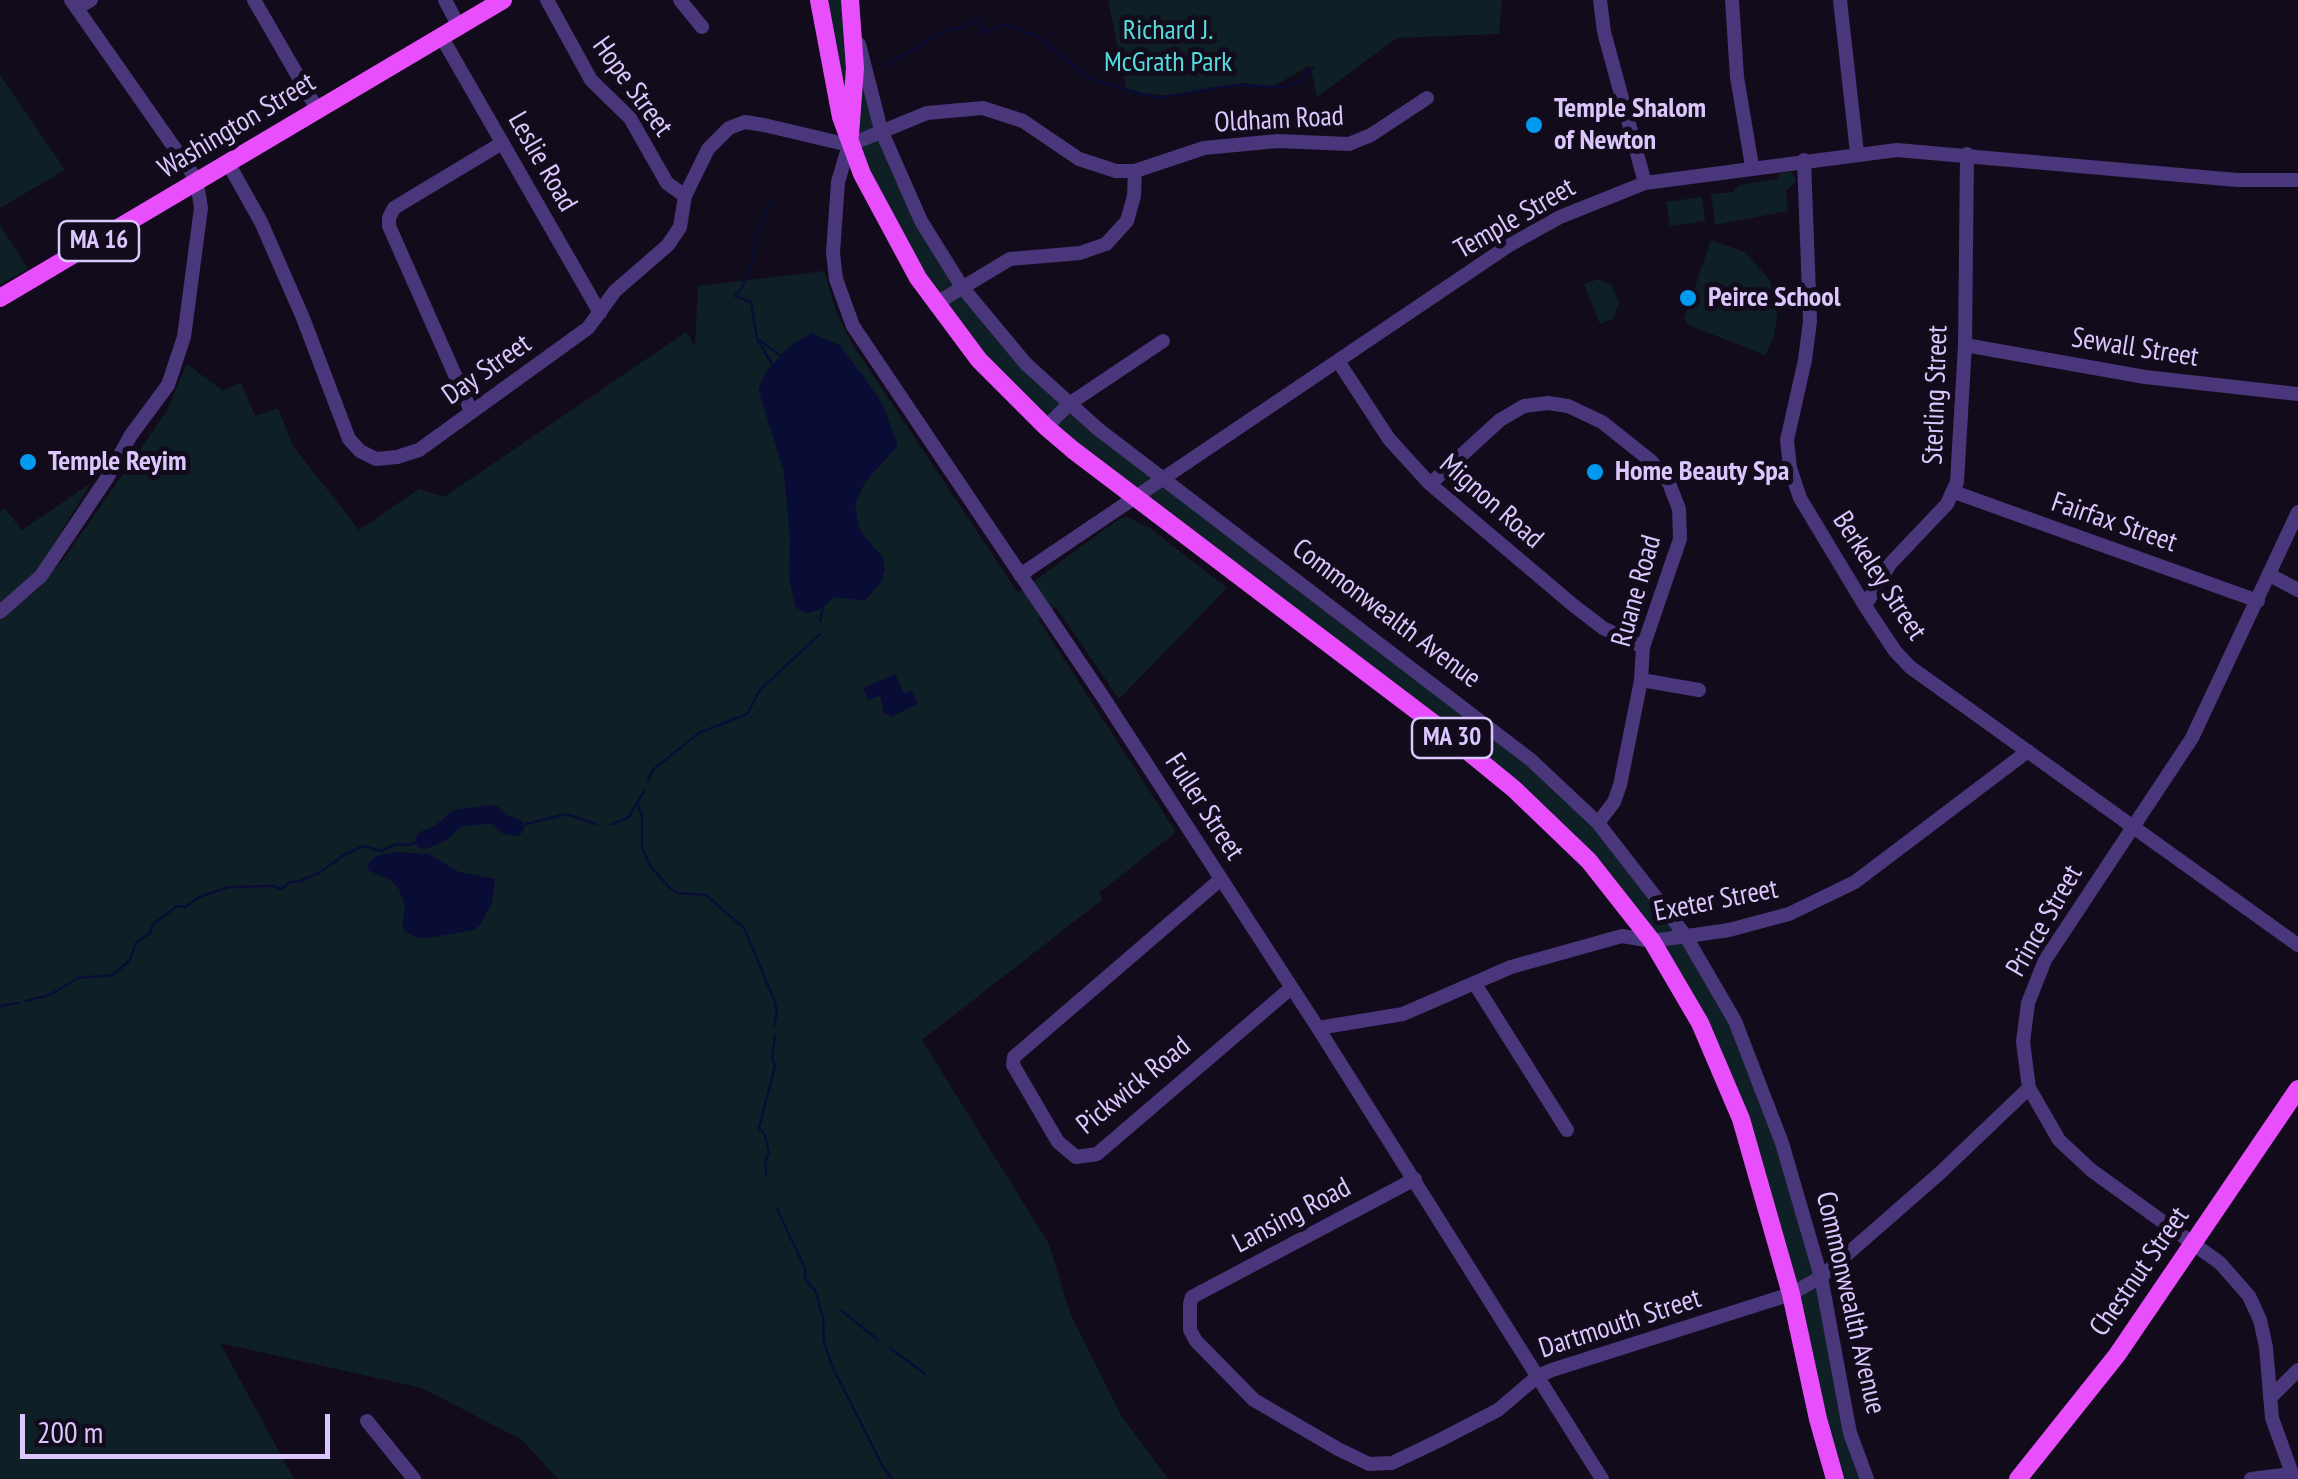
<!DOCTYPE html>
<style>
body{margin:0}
#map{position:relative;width:2298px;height:1479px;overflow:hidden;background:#120b1b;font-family:"PT Sans Narrow",sans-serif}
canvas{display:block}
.scale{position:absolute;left:20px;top:1414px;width:310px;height:45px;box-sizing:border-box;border:5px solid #dbc6fe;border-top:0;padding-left:12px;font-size:30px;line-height:35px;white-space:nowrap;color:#dbc6fe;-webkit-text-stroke:8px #120b1b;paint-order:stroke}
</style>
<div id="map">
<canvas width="2298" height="1479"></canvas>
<div class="scale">200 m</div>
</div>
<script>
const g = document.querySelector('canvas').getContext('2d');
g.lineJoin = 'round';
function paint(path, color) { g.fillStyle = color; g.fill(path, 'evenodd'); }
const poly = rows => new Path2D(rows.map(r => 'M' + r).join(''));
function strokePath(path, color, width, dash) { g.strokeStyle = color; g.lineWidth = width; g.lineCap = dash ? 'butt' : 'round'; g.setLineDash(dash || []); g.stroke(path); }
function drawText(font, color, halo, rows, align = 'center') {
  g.font = font + ' "PT Sans Narrow",sans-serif'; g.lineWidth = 10; g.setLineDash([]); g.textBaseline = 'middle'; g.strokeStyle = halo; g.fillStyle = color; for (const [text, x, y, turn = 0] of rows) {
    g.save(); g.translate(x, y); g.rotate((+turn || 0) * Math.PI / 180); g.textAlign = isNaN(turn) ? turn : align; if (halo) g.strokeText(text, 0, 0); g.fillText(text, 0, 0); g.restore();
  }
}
paint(poly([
 [819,0,850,0,870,91,921,221,1026,364,1569,794,1685,935,1769,1104,1867,1479,1835,1479,1765,1198,1673,975,1561,833,1217,560,979,360,862,174],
 [1108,0,1502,0,1499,34,1397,38,1317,97,1310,65,1273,87,1245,83,1172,96,1127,92],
 [0,75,65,170,0,208],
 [1791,172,1796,181,1786,191,1788,211,1715,225,1711,194,1733,192,1739,185,1779,179,1779,173],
 [1702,197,1705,221,1670,226,1666,202],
 [0,225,28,269,0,284],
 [1711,240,1745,252,1769,279,1776,298,1777,319,1773,339,1765,355,1688,325,1684,319],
 [824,271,836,311,851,342,1018,593,1120,518,1127,517,1150,528,1227,588,1119,699,1056,607,1038,619,1176,832,1099,893,1103,899,922,1040,1049,1244,1070,1313,1121,1415,1168,1479,558,1479,522,1440,422,1388,220,1343,294,1479,0,1479,0,619,37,590,65,557,166,412,187,364,223,391,241,382,255,416,278,408,293,446,359,530,419,489,444,497,686,332,695,346,698,286],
 [1599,279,1612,285,1619,303,1613,319,1600,324,1584,284],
 [91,483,36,573,0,603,0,511,5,509,22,530]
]), '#0e2025');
paint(poly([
 [811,333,839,345,866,379,883,405,898,446,865,482,855,505,860,530,883,558,885,570,881,582,865,601,835,597,819,610,808,613,796,608,794,602,789,577,790,540,784,472,758,389,766,372,786,349],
 [895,674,904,693,912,690,918,704,890,717,888,714,884,715,880,696,868,700,863,688],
 [396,852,429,854,459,872,495,879,492,903,480,925,474,930,429,938,417,938,405,932,402,925,405,907,399,889,389,879,369,871,367,864,376,856]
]), '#090d36');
strokePath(poly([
 [885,66,946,30,963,28,971,21,978,20,985,33,1004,24,1037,36,1090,79,1157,98,1234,85,1283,87,1300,82,1313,68],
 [759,340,781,356],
 [772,364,757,339,751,302,735,296,743,286,753,258,755,239,772,200],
 [820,621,824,603],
 [648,781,653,770,699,733,747,714,760,690,820,634],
 [638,806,642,815,642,848,651,867,671,889,678,893,706,895,744,928,775,1002,777,1012,774,1025],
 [610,825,629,817,644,791],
 [515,827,566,814,596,824],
 [25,1001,50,995,78,978,113,975,130,960,136,943,150,933,153,924,177,906,185,907,199,897,229,887,273,886,281,889,290,882,300,881,319,873,344,855,363,846,381,851,396,844,408,845,424,840],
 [0,1006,18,1003],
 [766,1174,765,1163,769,1153,765,1135,759,1128,775,1066,772,1058,775,1035],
 [777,1209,805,1268,805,1278,816,1292,823,1318,824,1343,834,1370,882,1465,892,1479],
 [841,1310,878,1340],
 [890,1348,925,1374]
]), '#090d36', 2.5);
strokePath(poly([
 [424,840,439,834,458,818,493,814,506,825,515,827]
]), '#090d36', 18);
strokePath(poly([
 [254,0,317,109],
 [445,0,458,25],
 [547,0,591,80,630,118,667,183,685,196],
 [680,0,702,27],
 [1600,0,1604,32,1645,183],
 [1732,0,1737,77,1752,166],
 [1840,0,1857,153],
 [77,8,91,0],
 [441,36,600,313],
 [859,44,881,130,921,221,962,287,1026,364,1098,429,1531,760,1598,823,1685,935,1735,1021,1782,1143,1821,1277,1850,1433,1867,1479],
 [849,145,838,182,833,253,836,279,853,326,1103,697,1318,1028,1602,1479],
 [849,145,927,113,983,108,1023,121,1079,159,1116,171,1135,171,1204,148,1278,141,1349,144,1371,135,1427,98],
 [1804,160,1810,321,1805,360,1787,440,1790,468,1800,498,1865,606,1895,651,1910,667,2298,945],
 [228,163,261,222,303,318,349,439,360,451,376,459,397,457,419,450,588,328,615,291,668,245,680,227,685,196,708,149,729,128,745,122,764,125,849,145],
 [935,304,1010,259,1080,253,1106,244,1127,221,1134,196,1135,171],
 [1965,345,2145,377,2298,394],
 [1338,361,1389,439,1430,484,1573,605,1603,628,1643,647],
 [471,411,389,226,389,218,394,208,502,143],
 [1046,427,1069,404,1163,341],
 [1430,484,1500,420,1524,406,1548,403,1568,406,1602,422,1651,461,1669,483,1679,509,1680,539,1643,647,1641,680,1620,785,1614,802,1598,823],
 [1954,492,2258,601],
 [1020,575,1508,246,1560,217,1645,183,1897,150,2237,180,2298,180],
 [2270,575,2298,590],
 [1865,606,1890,564,1947,504,1957,482,1965,345,1967,154],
 [0,612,41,576,107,478,131,435,168,385,184,337,201,208,197,183,190,170,71,0],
 [1641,680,1699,690],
 [1221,879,1014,1057,1013,1065,1058,1142,1076,1157,1097,1154,1291,988],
 [1475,984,1567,1130],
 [1318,1028,1403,1014,1511,967,1622,936,1652,941,1729,930,1789,914,1855,882,2028,751],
 [1415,1179,1192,1297,1190,1304,1190,1330,1196,1341,1254,1400,1338,1449,1369,1464,1392,1463,1440,1440,1498,1410,1538,1376,1552,1370,1791,1294,1821,1277,1940,1173,2029,1088],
 [2270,1398,2298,1370],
 [367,1421,414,1479],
 [2251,1479,2291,1474],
 [2294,1479,2272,1418,2266,1347,2260,1320,2249,1296,2220,1263,2091,1170,2059,1140,2029,1088,2023,1042,2028,1003,2045,960,2192,738,2298,512]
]), '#4a367a', 14);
strokePath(poly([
 [819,0,841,117,862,174,918,278,979,360,1046,427,1073,450,1437,726,1514,789,1589,861,1652,941,1700,1023,1741,1119,1791,1294,1818,1419,1835,1479],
 [850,0,855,68,850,135],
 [0,298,503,0],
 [2018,1479,2117,1355,2298,1089]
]), '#e94efd', 18);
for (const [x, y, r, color] of [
 [1534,125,10,"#029aee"],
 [1688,298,10,"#029aee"],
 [28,462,10,"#029aee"],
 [1595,472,10,"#029aee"]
]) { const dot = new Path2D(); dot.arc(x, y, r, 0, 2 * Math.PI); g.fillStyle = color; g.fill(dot); strokePath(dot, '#120b1b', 4); }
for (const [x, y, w] of [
 [99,241,80],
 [1452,738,80]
]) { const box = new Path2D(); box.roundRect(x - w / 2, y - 20, w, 40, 8); g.fillStyle = '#120b1b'; g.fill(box); strokePath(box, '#dbc6fe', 2.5); }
drawText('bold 25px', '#dbc6fe', null, [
 ["MA 16",99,241],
 ["MA 30",1452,738]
]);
drawText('28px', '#54dbdc', '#120b1b', [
 ["Richard J.",1168,31],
 ["McGrath Park",1168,63]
]);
drawText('28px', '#dbc6fe', '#120b1b', [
 ["Hope Street",632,87,54],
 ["Oldham Road",1279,120,-3],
 ["Washington Street",237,126,-31],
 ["Leslie Road",542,162,60],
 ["Temple Street",1515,219,-30],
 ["Sewall Street",2135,348,9],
 ["Day Street",487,370,-35],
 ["Sterling Street",1936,395,-88],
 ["Mignon Road",1491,502,41],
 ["Fairfax Street",2114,523,19],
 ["Berkeley Street",1879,576,57],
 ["Ruane Road",1637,591,-74],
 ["Commonwealth Avenue",1386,614,37],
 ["Fuller Street",1204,807,57],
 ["Exeter Street",1716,901,-11],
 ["Prince Street",2045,921,-60],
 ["Pickwick Road",1134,1086,-39],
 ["Lansing Road",1292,1216,-28],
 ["Chestnut Street",2140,1272,-55],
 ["Commonwealth Avenue",1850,1303,77],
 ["Dartmouth Street",1620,1324,-18]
]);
drawText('bold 28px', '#dbc6fe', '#120b1b', [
 ["Temple Shalom",1554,109],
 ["of Newton",1554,141],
 ["Peirce School",1708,298],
 ["Temple Reyim",48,462],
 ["Home Beauty Spa",1615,472]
], 'left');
</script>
